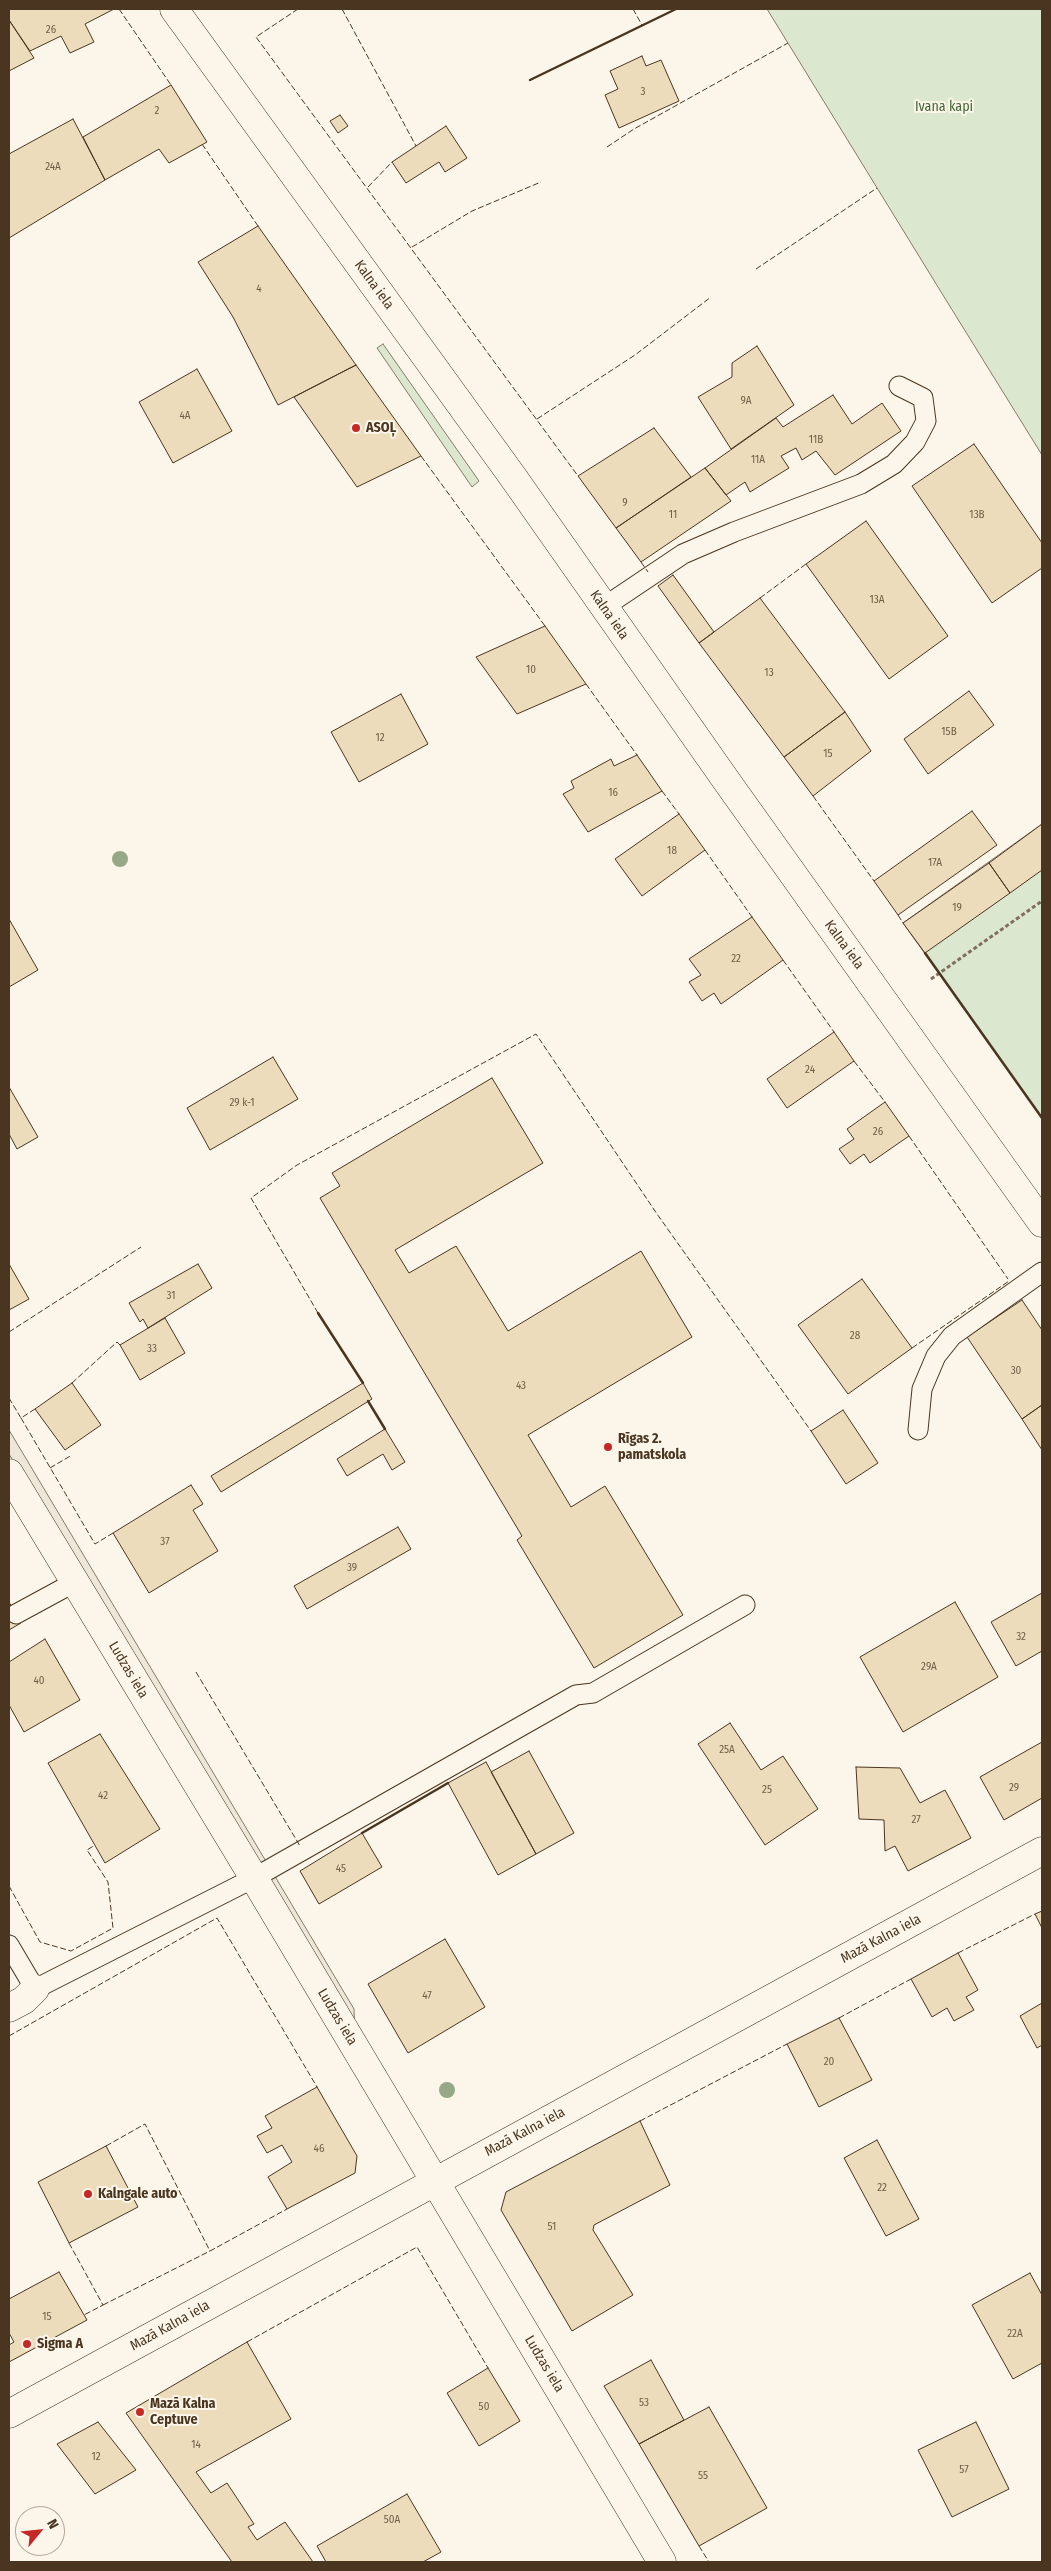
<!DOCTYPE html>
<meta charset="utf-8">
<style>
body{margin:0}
#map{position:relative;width:1051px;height:2571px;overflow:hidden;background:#fbf6e9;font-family:"Fira Sans Condensed",sans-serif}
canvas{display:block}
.frame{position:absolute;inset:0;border:10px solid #4a3520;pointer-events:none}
.north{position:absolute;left:15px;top:2506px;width:50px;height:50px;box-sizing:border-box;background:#fbf6e9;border:1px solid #b4a999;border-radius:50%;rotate:62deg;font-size:14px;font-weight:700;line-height:20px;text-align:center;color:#4a3520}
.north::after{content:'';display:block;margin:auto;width:18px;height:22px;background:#c62828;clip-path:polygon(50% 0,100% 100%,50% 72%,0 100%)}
</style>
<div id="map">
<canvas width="1051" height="2571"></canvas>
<div class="frame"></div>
<div class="north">N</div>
</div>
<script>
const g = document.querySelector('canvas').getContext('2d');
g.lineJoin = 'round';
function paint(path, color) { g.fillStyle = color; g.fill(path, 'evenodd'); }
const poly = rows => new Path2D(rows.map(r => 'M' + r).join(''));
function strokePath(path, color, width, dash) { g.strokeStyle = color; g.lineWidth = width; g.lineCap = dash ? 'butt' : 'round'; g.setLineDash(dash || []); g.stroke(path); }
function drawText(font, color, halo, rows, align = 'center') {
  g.font = font + ' "Fira Sans Condensed",sans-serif'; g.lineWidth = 4; g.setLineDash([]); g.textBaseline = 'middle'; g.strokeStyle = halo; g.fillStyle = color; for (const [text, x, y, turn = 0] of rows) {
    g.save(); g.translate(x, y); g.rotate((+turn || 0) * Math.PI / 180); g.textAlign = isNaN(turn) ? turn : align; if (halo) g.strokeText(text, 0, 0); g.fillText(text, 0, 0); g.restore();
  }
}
const green = poly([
 [767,9,1042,9,1042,455,946,300,767,9],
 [383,344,479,481,472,487,377,348,383,344],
 [1042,824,1042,1118,903,923,1042,824]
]);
paint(green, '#dce7d0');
strokePath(green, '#887966', 1);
const parking = poly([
 [9,1430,354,2009,355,2034,9,1454,9,1430]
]);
paint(parking, '#ede7d9');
strokePath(parking, '#887966', 1);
const building = poly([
 [9,9,114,9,85,24,94,42,70,53,61,36,30,51,9,20,9,9],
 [9,20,34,58,9,71,9,20],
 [642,56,646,66,661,60,679,101,619,128,605,95,618,89,610,71,642,56],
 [171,85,207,142,169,163,159,149,105,180,83,137,171,85],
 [340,115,348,126,338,133,330,121,340,115],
 [73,119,105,180,9,238,9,154,73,119],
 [446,126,467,158,445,172,439,162,406,183,392,162,446,126],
 [258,226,356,365,278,405,233,317,198,262,258,226],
 [757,346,794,405,731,449,698,397,732,377,732,363,757,346],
 [356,365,421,456,357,487,294,397,356,365],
 [197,369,232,431,173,463,139,402,197,369],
 [833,395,852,424,882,403,901,431,835,475,816,451,802,460,796,448,781,456,789,468,750,492,745,482,726,495,705,468,776,418,783,427,833,395],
 [654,428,691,477,616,528,578,476,654,428],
 [974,444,1042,543,1042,568,992,603,912,486,974,444],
 [705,468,731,501,641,562,616,528,705,468],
 [866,521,948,636,889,679,806,564,866,521],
 [673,575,714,632,699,643,658,586,673,575],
 [760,598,845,712,784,757,699,643,760,598],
 [545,626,586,684,517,714,476,657,545,626],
 [969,691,994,725,928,774,904,739,969,691],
 [401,694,428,744,359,782,331,732,401,694],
 [845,712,871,751,813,796,784,757,845,712],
 [637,755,662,791,588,832,563,794,574,788,571,781,611,759,614,766,637,755],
 [972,811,997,845,898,915,874,881,972,811],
 [679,814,705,850,642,896,615,859,679,814],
 [1042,824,1042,870,1010,893,989,863,1042,824],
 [989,863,1010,893,925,953,903,923,989,863],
 [752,917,783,960,721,1004,714,993,702,1001,689,982,701,975,689,959,752,917],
 [9,919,38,970,9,987,9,919],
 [834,1032,854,1061,787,1108,767,1079,834,1032],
 [273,1057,298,1099,210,1150,187,1108,273,1057],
 [492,1078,543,1163,395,1250,409,1273,456,1246,508,1331,641,1251,692,1337,528,1435,571,1507,605,1486,683,1615,594,1668,517,1540,522,1536,320,1198,340,1186,332,1173,492,1078],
 [9,1087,38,1137,17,1149,9,1134,9,1087],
 [885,1102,909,1136,870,1163,864,1154,850,1164,839,1149,854,1139,847,1129,885,1102],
 [9,1264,29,1299,9,1310,9,1264],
 [198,1264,212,1288,148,1328,143,1319,140,1322,129,1303,198,1264],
 [862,1279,912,1348,848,1394,798,1325,862,1279],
 [1022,1300,1042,1330,1042,1405,1022,1419,967,1337,1022,1300],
 [165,1318,185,1353,140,1380,120,1345,165,1318],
 [72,1383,101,1425,65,1450,35,1409,72,1383],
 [363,1383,372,1399,221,1492,211,1476,363,1383],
 [1042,1405,1042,1450,1022,1419,1042,1405],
 [843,1410,878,1463,846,1484,811,1431,843,1410],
 [385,1429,405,1462,392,1470,383,1454,347,1476,337,1459,385,1429],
 [191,1485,203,1504,193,1510,218,1551,149,1593,113,1533,191,1485],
 [398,1527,411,1549,307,1609,294,1586,398,1527],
 [1042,1593,1042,1651,1016,1666,991,1622,1042,1593],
 [9,1602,21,1623,9,1630,9,1602],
 [955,1602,998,1677,903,1732,860,1657,955,1602],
 [45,1639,80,1700,24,1732,9,1705,9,1662,45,1639],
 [730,1723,761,1770,783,1756,818,1809,765,1845,698,1744,730,1723],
 [100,1734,160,1829,105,1863,48,1763,100,1734],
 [1042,1742,1042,1798,1004,1820,980,1777,1042,1742],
 [529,1751,574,1833,536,1854,491,1772,529,1751],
 [486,1762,536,1854,498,1875,448,1783,486,1762],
 [856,1767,900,1768,920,1803,945,1790,971,1838,908,1871,895,1846,885,1851,884,1820,859,1819,856,1767],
 [362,1833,382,1867,319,1904,300,1871,362,1833],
 [1042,1911,1042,1928,1035,1914,1042,1911],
 [445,1939,485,2007,408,2053,368,1984,445,1939],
 [958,1953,978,1990,966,1997,974,2010,954,2021,947,2008,932,2017,911,1979,958,1953],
 [1042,2003,1042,2045,1037,2048,1020,2016,1042,2003],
 [839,2018,872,2080,819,2107,787,2044,839,2018],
 [317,2087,357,2156,355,2173,287,2209,268,2177,292,2162,282,2145,267,2153,257,2136,272,2128,265,2116,317,2087],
 [640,2121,670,2185,594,2225,593,2230,633,2295,572,2331,501,2210,506,2192,640,2121],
 [877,2140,919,2219,886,2236,844,2158,877,2140],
 [106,2146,138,2207,69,2243,38,2182,106,2146],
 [59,2272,87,2320,9,2362,9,2345,14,2342,9,2333,9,2299,59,2272],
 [1030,2273,1042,2295,1042,2363,1013,2379,972,2305,1030,2273],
 [247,2342,291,2419,196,2472,211,2493,227,2483,254,2524,248,2527,257,2540,285,2522,313,2562,232,2562,126,2413,247,2342],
 [651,2360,684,2420,639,2444,604,2386,651,2360],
 [488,2368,520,2421,479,2446,447,2393,488,2368],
 [709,2407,767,2508,699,2546,639,2444,709,2407],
 [98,2422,136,2470,95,2494,57,2444,98,2422],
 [976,2422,1009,2489,952,2517,918,2450,976,2422],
 [407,2494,441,2552,423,2562,326,2562,317,2546,407,2494]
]);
paint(building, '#ecdcbc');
strokePath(building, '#4a3520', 1);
const service = poly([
 [604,607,683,554,734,532,861,484,894,464,915,442,926,421,923,398,899,386],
 [918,1430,922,1389,936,1356,952,1336,1042,1272],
 [16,1614,75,1582],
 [9,1945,35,1989,254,1878,576,1695,593,1693,745,1605]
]);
const minor = poly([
 [9,2008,24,2000,35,1989],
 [9,2414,1042,1851]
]);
const tertiary = poly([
 [174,9,513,477,728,783,1042,1223],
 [9,1473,254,1878,662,2562]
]);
strokePath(service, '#4a3520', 21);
strokePath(minor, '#4a3520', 29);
strokePath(tertiary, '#4a3520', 29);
strokePath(poly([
 [931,979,1042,901]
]), '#7f6f5c', 3, [4, 2.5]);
strokePath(service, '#fbf6e9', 19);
strokePath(minor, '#fbf6e9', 28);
strokePath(tertiary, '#fbf6e9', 28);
strokePath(poly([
 [119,9,171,85],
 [298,9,256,37,578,476],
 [342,9,416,146],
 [633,9,642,25],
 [202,144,258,226],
 [607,147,634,129,788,43],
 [368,187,392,162],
 [412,247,472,211,541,182],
 [756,269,877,188],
 [537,419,635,355,711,297],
 [421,456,545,626],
 [641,562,648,572],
 [760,598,806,564],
 [586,684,637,755],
 [662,791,679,814],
 [813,796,874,881],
 [705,850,752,917],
 [898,915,903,923],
 [783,960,834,1032],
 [854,1061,885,1102],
 [909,1136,1008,1279],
 [318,1313,251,1198,297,1165,536,1034,657,1214,811,1431],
 [9,1332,141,1247],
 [912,1348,1009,1281],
 [72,1383,117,1342,120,1345],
 [9,1398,21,1418,35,1409],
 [21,1418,95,1544,113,1533],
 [50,1468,72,1455],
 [196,1672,300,1846],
 [9,1886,40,1942,71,1951,113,1928,108,1882,87,1850,95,1845],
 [958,1953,1035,1914],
 [839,2018,911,1979],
 [9,2036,217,1918,317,2087],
 [640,2121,787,2044],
 [106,2146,145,2124,210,2251,287,2209],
 [69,2243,103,2305,84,2315],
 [103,2305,210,2251],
 [247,2342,417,2247,488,2368],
 [699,2546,709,2562]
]), '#4a3520', 1, [6, 2.5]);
strokePath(poly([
 [530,80,676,9],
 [925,953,1042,1118],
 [318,1313,363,1383],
 [368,1401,385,1429],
 [362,1833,448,1783]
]), '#4a3520', 2.5);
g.fillStyle = '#96a887';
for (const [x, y] of [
 [120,859],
 [447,2090]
]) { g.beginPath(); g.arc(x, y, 8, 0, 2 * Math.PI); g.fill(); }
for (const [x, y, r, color] of [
 [356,428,5,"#c62828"],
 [608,1447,5,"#c62828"],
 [88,2194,5,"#c62828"],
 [27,2344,5,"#c62828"],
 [140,2412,5,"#c62828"]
]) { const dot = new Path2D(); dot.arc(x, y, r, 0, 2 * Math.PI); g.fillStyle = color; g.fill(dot); strokePath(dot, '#fbf6e9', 2); }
drawText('11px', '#725f47', null, [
 ["26",51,30],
 ["3",643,92],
 ["2",157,111],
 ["24A",53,167],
 ["4",259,289],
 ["9A",746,401],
 ["4A",185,416],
 ["11B",816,440],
 ["11A",758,460],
 ["9",625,503],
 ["11",673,515],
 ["13B",977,515],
 ["13A",877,600],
 ["10",531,670],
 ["13",769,673],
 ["15B",949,732],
 ["12",380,738],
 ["15",828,754],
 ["16",613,793],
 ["18",672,851],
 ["17A",935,863],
 ["19",957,908],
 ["22",736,959],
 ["24",810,1070],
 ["29 k-1",242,1103],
 ["26",878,1132],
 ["31",171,1296],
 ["28",855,1336],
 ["33",152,1349],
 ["30",1016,1371],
 ["43",521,1386],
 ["37",165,1542],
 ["39",352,1568],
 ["32",1021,1637],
 ["29A",929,1667],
 ["40",39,1681],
 ["25A",727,1750],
 ["29",1014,1788],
 ["25",767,1790],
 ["42",103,1796],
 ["27",916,1820],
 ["45",341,1869],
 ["47",427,1996],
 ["20",829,2062],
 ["46",319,2149],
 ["22",882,2188],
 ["51",552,2227],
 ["15",47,2317],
 ["22A",1015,2334],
 ["53",644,2403],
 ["50",484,2407],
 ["14",196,2445],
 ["12",96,2457],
 ["57",964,2470],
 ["55",703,2476],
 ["50A",392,2520]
]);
drawText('14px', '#436837', '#fbf6e9', [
 ["Ivana kapi",944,107]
]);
drawText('14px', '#4a3520', '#fbf6e9', [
 ["Kalna iela",374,285,54],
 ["Kalna iela",609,615,55],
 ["Kalna iela",844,945,54],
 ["Ludzas iela",128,1670,59],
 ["Mazā Kalna iela",881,1939,-28],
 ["Ludzas iela",337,2017,59],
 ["Mazā Kalna iela",525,2132,-28],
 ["Mazā Kalna iela",170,2326,-29],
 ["Ludzas iela",544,2364,59]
]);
drawText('bold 14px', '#4a3520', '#fbf6e9', [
 ["ASOĻ",366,428],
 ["Rīgas 2.",618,1439],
 ["pamatskola",618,1455],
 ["Kalngale auto",98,2194],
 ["Sigma A",37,2344],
 ["Mazā Kalna",150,2404],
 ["Ceptuve",150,2420]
], 'left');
</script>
